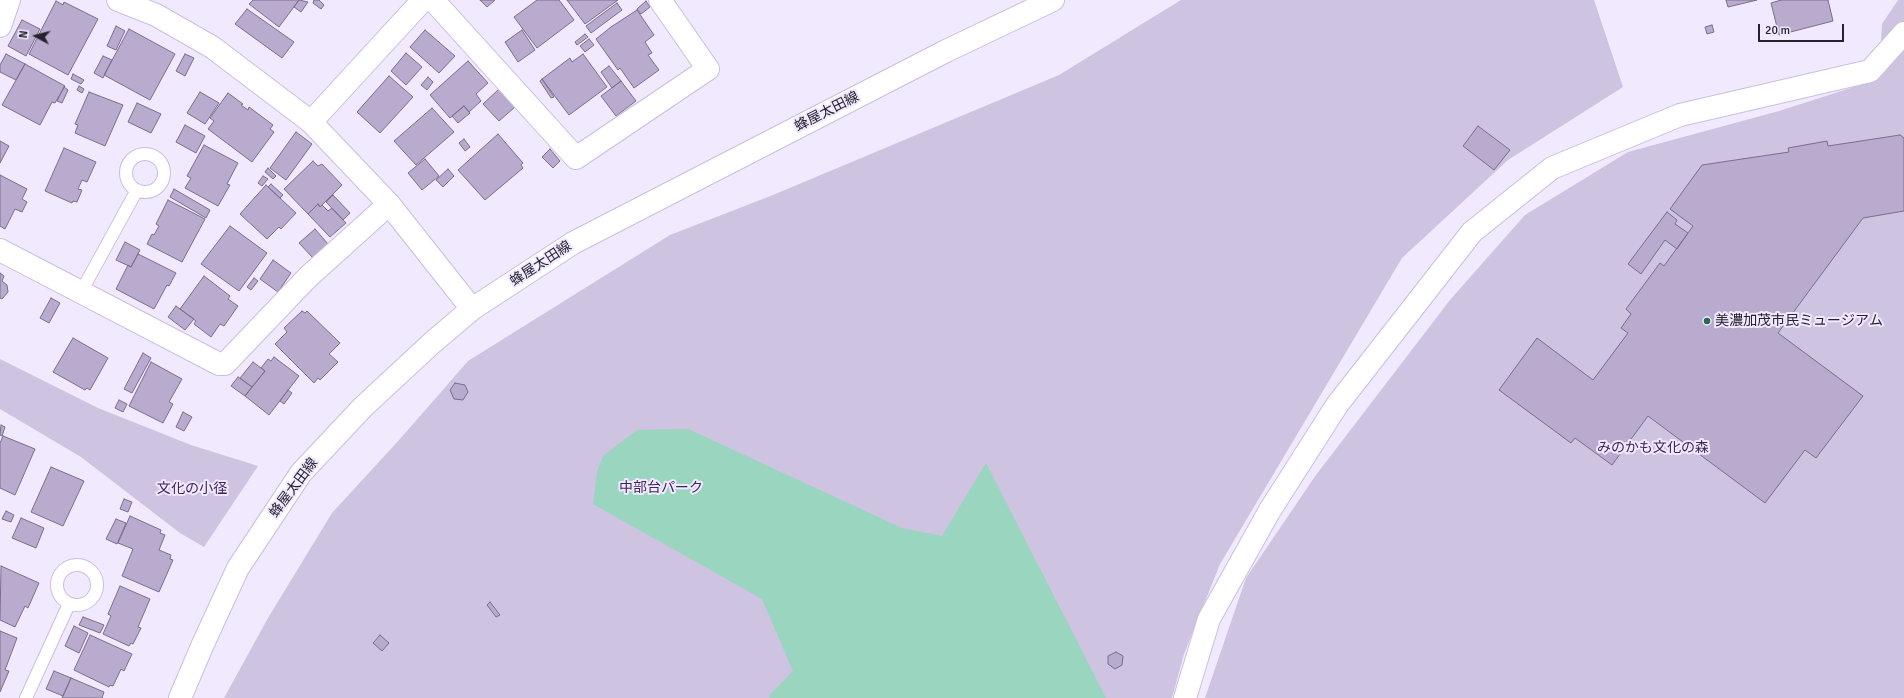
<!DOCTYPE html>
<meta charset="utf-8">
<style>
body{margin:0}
#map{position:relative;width:1904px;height:698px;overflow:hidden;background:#f1e9fe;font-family:Signika,sans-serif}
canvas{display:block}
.north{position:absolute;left:16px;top:16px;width:40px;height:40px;-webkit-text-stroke:3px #f1e9fe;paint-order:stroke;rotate:277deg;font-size:11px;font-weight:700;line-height:16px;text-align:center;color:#26212e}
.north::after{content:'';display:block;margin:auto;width:14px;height:18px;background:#26212e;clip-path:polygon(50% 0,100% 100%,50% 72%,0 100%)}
.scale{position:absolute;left:1758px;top:24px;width:86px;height:18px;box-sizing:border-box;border:2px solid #26212e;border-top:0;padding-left:5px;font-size:12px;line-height:14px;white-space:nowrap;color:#26212e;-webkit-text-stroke:3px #f1e9fe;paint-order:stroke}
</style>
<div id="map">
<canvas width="1904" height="698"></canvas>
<div class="north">N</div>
<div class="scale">20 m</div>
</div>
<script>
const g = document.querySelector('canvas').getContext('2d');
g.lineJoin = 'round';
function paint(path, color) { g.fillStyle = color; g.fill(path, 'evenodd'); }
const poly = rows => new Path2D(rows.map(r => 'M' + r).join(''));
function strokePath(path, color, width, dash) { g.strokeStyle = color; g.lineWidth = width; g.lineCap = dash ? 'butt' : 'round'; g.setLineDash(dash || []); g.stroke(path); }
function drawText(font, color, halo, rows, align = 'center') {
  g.font = font + ' Signika,"Noto Sans JP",sans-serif'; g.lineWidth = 4; g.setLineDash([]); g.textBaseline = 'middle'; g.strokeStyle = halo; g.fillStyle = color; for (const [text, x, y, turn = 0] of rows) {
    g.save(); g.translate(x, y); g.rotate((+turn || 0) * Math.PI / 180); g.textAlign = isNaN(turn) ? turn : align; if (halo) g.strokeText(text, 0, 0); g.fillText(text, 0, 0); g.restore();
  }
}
paint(poly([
 [1181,0,1594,0,1623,87,1508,160,1402,258,1220,564,1184,654,1172,698,224,698,268,618,332,513,400,439,468,361,670,235,773,195,1059,75],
 [1898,0,1904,0,1904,698,1205,698,1246,578,1316,475,1450,300,1525,215,1628,152,1779,111,1879,79,1882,24],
 [0,359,98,408,191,445,258,466,204,547,180,533,81,457,0,409]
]), '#cec3e0');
paint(poly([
 [688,429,902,528,942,536,986,463,1106,698,770,698,769,696,793,671,762,599,593,504,597,472,603,456,637,430]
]), '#99d5bf');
const building = poly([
 [253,0,299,0,279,27,249,4,253,0],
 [299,0,308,2,301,12,294,7,299,0],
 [314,0,319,0,324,5,321,9,313,3,314,0],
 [480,0,495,0,487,7,480,0],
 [537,0,559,0,574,20,537,48,514,17,537,0],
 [567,0,618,0,585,24,567,0],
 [1726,0,1757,0,1728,7,1726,0],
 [1781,0,1828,0,1833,21,1779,35,1771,3,1781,0],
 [56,1,63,5,64,2,98,19,68,75,29,54,56,1],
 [646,1,650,7,641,14,637,9,646,1],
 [617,3,622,10,591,33,586,26,617,3],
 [247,9,294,42,282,58,235,24,247,9],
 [637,10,654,35,645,42,652,53,648,55,659,70,634,88,620,68,618,70,596,39,611,27,637,10],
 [22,20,40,29,26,56,8,46,22,20],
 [1712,25,1714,32,1707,34,1705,27,1712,25],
 [116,26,125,31,116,50,107,46,116,26],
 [129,29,175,54,150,100,104,75,129,29],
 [425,30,455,56,439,73,410,47,425,30],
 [522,30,535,50,518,62,505,42,522,30],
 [585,34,588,37,577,45,575,42,585,34],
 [589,39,594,45,585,52,580,46,589,39],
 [406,53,422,67,406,85,391,71,406,53],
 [6,54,25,64,16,80,0,72,0,65,6,54],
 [185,54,194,58,185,76,176,71,185,54],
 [583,54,607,87,569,115,542,79,570,58,572,62,583,54],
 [103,56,112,60,103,78,94,73,103,56],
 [468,61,488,83,476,94,481,101,469,112,464,106,450,118,430,95,468,61],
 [25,64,65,86,55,103,52,102,40,125,2,105,25,64],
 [609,66,621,81,612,88,601,72,609,66],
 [73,74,84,80,81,84,71,79,73,74],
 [389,76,413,97,380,133,357,112,389,76],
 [428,77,433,82,427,90,421,85,428,77],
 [542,79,554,97,551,98,540,81,542,79],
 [621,81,636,101,616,116,601,96,621,81],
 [79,86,84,89,82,93,77,90,79,86],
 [64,87,68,90,62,103,57,101,64,87],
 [499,89,515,107,499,121,483,104,499,89],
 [89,92,123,105,105,146,75,133,78,125,75,124,89,92],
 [200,92,219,103,205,124,187,113,200,92],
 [228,93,243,104,241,105,248,110,249,107,273,125,270,129,274,132,252,162,208,129,214,121,210,118,228,93],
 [137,103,161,114,151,133,128,122,137,103],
 [464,106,470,113,458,123,452,116,464,106],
 [432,108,454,132,416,165,394,141,432,108],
 [185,125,205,136,196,153,176,142,185,125],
 [1478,126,1510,150,1494,170,1463,146,1478,126],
 [296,132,312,144,286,180,270,168,296,132],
 [498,134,523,163,521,165,523,168,485,200,458,170,498,134],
 [1900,135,1904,138,1904,211,1863,218,1778,333,1863,396,1816,458,1805,450,1765,503,1648,416,1612,465,1575,438,1571,443,1499,390,1537,338,1593,380,1628,333,1621,328,1631,314,1626,309,1660,263,1664,266,1693,226,1670,209,1702,165,1789,152,1788,148,1827,141,1828,146,1900,135],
 [464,139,470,147,465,151,459,143,464,139],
 [0,141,9,146,0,163,0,141],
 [204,145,238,163,227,184,230,185,218,206,185,188,191,178,187,176,204,145],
 [64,148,96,162,87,182,82,180,78,189,82,190,77,202,73,201,72,203,45,191,64,148],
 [550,149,560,161,553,168,542,157,550,149],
 [425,159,439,176,422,190,408,173,425,159],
 [313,161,318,166,322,164,342,185,320,207,318,204,308,214,284,189,313,161],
 [268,168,276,176,273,179,265,172,268,168],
 [448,169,454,176,443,187,436,180,448,169],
 [0,175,27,189,22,199,27,202,22,212,15,209,5,229,0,226,0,175],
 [263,176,268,179,262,186,258,183,263,176],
 [271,184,283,195,280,198,268,187,271,184],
 [266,185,296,213,281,229,279,227,267,239,240,214,266,185],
 [174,189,210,210,206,218,170,197,174,189],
 [333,195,350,213,343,220,326,202,333,195],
 [168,200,205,219,182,262,147,244,152,234,154,235,159,226,156,224,168,200],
 [318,204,320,207,322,205,328,211,332,208,346,223,330,237,308,214,318,204],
 [1667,212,1677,220,1675,224,1688,233,1677,249,1665,240,1641,274,1628,264,1667,212],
 [230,226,267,253,239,291,201,264,230,226],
 [315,229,328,244,313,258,299,243,315,229],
 [125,242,140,250,131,267,116,260,125,242],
 [138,254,176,273,169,286,167,285,154,309,116,289,128,265,131,267,138,254],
 [273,260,291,273,278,292,260,279,273,260],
 [0,273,4,276,2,281,7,285,8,292,2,299,0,298,0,273],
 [204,276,230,296,228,299,238,306,224,326,220,324,211,337,194,324,196,321,180,309,204,276],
 [254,278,258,281,251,290,247,287,254,278],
 [51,298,60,303,49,323,40,318,51,298],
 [176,306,194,319,185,330,168,317,176,306],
 [302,311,305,313,307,311,340,343,329,354,338,362,320,380,318,378,314,383,275,344,287,332,284,328,302,311],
 [73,338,108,358,90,390,87,388,85,390,53,372,73,338],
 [143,353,151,358,132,393,124,389,143,353],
 [274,357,299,376,269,415,245,396,265,371,261,368,268,359,271,361,274,357],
 [151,362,182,379,169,402,173,404,163,423,129,406,151,362],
 [253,362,265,371,252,387,240,378,253,362],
 [238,377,252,387,245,396,231,386,238,377],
 [455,383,465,385,468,392,463,400,454,399,450,390,455,383],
 [288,390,292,393,284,404,280,401,288,390],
 [119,400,127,404,123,412,115,408,119,400],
 [183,412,192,417,184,431,176,427,183,412],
 [1,425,5,427,2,436,0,435,1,425],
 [3,436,35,449,15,495,0,488,0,443,3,436],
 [51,467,84,481,63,526,31,512,51,467],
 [124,499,132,502,128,512,120,509,124,499],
 [6,511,14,515,11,522,2,519,6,511],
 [130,516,161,530,160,533,165,535,159,550,171,555,170,559,173,560,159,592,122,576,133,549,118,543,130,516],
 [21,518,44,528,36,548,12,538,21,518],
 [116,519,126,523,117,544,106,539,116,519],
 [1,566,39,583,28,608,25,606,15,627,0,620,1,566],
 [120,586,150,599,138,627,141,628,133,644,131,643,129,646,103,634,111,616,108,614,120,586],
 [490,602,500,615,496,617,487,605,490,602],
 [83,617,104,625,100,633,79,625,83,617],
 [74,626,88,633,79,653,65,646,74,626],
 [0,631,17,638,5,670,9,671,0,692,0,631],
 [90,635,132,654,124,671,121,669,113,686,110,685,109,687,74,670,90,635],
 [380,635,389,643,382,651,373,643,380,635],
 [1116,652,1123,656,1122,665,1115,669,1108,664,1108,656,1116,652],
 [54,671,71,678,63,696,46,689,54,671],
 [71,678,104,692,102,698,62,698,71,678]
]);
paint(building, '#b8abcd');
strokePath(building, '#7a6e8d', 1);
const lane = poly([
 '126 173a19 19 0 1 1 38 0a19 19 0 1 1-38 0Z',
 [81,292,137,190],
 '57 585a20 20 0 1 1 40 0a20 20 0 1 1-40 0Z',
 [26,698,69,604]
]);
const street = poly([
 [433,0,576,158,708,69,660,0],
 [0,26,9,0],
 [311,122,423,0],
 [1472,232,1552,168,1680,115,1870,71,1904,33],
 [0,250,219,364,225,364,308,277,389,204]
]);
const secondary = poly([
 [118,0,156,15,212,47,311,122,389,204,472,309],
 [180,698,203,644,238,568,301,473,363,407,433,342,472,309,573,243,946,51,1053,0],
 [1185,698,1209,619,1270,510,1337,405,1472,232]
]);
strokePath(lane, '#cbbedf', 14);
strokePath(street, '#cbbedf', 24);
strokePath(secondary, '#cbbedf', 24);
strokePath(lane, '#fff', 12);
strokePath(street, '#fff', 22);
strokePath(secondary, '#fff', 22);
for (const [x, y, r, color] of [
 [1707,321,4,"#296854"]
]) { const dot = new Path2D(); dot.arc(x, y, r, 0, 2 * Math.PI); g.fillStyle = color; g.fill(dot); strokePath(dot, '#f1e9fe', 1.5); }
drawText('14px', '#26212e', '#f1e9fe', [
 ["蜂屋太田線",827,112,-27],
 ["蜂屋太田線",541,264,-33],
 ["蜂屋太田線",294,488,-53]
]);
drawText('14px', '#26212e', '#f1e9fe', [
 ["美濃加茂市民ミュージアム",1715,321]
], 'left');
drawText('14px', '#3e245c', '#f1e9fe', [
 ["みのかも文化の森",1653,448],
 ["中部台パーク",661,488],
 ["文化の小径",192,489]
]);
</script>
